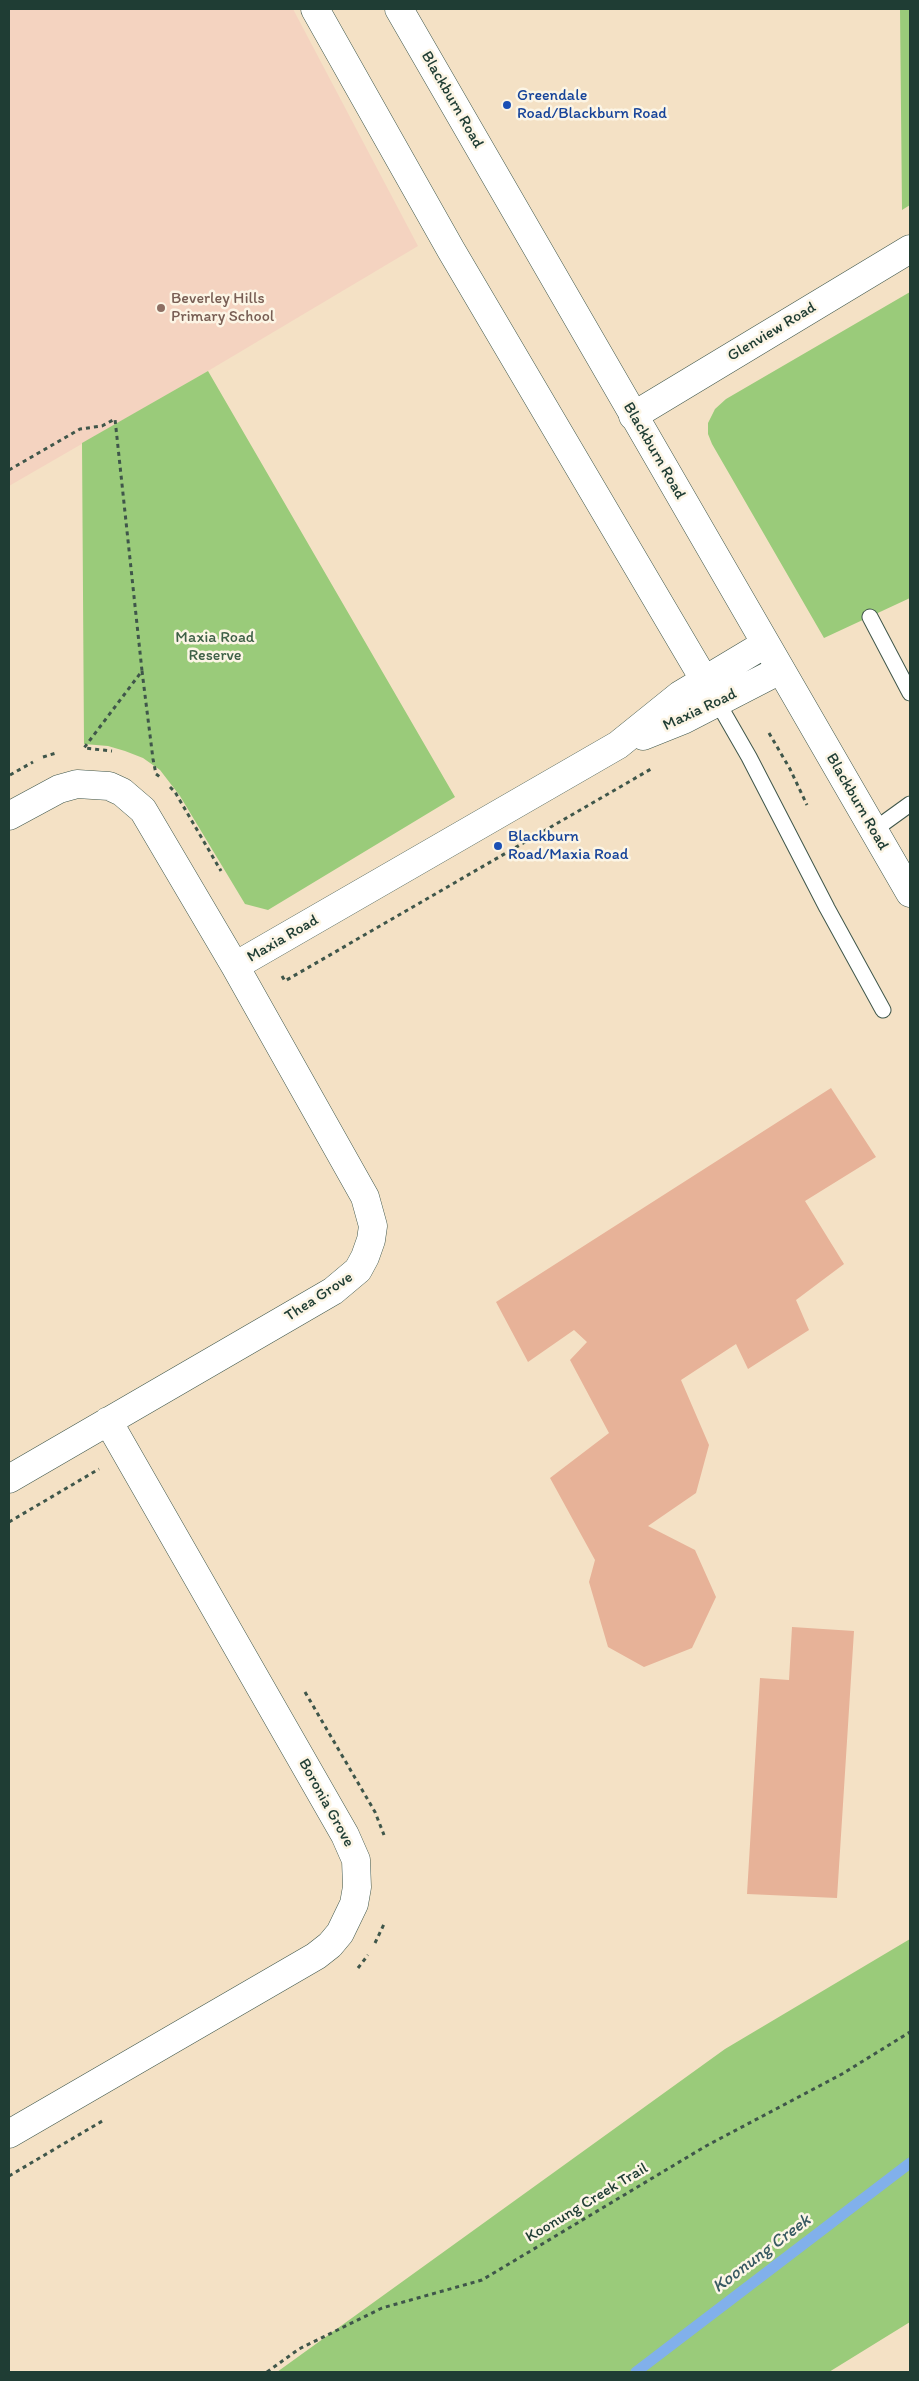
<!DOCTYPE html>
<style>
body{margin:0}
#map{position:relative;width:919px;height:2381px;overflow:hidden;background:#f4e1c5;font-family:Itim,sans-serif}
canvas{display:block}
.frame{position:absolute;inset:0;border:10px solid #1f3d34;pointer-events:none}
</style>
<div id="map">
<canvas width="919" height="2381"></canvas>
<div class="frame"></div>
</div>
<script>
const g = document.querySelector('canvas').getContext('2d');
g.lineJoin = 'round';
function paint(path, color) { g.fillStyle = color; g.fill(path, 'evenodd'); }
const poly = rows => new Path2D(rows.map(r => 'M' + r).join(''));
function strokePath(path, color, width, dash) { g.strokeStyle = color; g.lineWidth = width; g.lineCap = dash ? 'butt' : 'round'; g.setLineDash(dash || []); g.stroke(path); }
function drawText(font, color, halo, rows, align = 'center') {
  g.font = font + ' Itim,sans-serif'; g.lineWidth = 5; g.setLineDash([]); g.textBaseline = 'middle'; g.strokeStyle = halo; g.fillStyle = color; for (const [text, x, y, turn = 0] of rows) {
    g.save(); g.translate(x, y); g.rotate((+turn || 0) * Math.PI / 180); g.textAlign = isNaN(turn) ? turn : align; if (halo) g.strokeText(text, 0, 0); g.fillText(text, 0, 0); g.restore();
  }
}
paint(poly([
 [9,9,293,9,418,246,208,371,9,486]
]), '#f4d3c0');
paint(poly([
 [900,9,910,9,910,205,902,210],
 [910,292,910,598,824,638,712,444,708,434,708,423,715,409,726,399],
 [208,371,455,797,268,910,245,904,180,796,160,770,143,758,125,751,108,746,84,744,82,443],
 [910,1939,910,2322,829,2372,277,2372,725,2049]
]), '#9acb7a');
strokePath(poly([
 [636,2372,910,2163]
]), '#81b0eb', 11);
paint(poly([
 [831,1088,876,1157,805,1201,844,1264,796,1300,809,1330,748,1369,736,1344,681,1380,709,1445,696,1493,648,1526,695,1550,716,1597,692,1648,644,1667,608,1647,589,1582,595,1560,550,1478,609,1433,570,1360,587,1342,574,1330,528,1362,496,1302],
 [792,1627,854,1631,837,1898,747,1894,760,1678,789,1680]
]), '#e7b298');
const service = poly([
 [870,617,910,693],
 [718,703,749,757,827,908,883,1010],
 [874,830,910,804]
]);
const minor = poly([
 [315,9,451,250,718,703],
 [633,416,910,249],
 [643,736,683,720,780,670],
 [9,816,59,789,77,784,109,786,122,792,143,810,235,966,618,745,680,695,765,644],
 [9,1479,333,1291,358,1270,365,1257,371,1240,373,1226,365,1197,235,966],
 [9,2134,316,1956,330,1945,340,1933,354,1904,357,1887,356,1860,345,1835,108,1421]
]);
const primary = poly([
 [399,9,910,893]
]);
strokePath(service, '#3f564a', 17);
strokePath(minor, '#3f564a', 29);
strokePath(primary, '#3f564a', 29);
strokePath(poly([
 [9,470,80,429,102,426,115,419,142,671,84,748,112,751],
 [142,671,153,759,156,774,160,777],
 [769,733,790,769,807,805],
 [43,757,56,753],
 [10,775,33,762],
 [170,787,175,792,221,871],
 [282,976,285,981,651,769],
 [9,1522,99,1469],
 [305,1692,375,1812,384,1835],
 [375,1943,385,1922],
 [358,1968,368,1955],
 [9,2176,104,2120],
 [267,2372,299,2349,382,2308,482,2280,706,2146,842,2074,910,2032]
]), '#3f564a', 3, [4, 4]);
strokePath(service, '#fff', 15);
strokePath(minor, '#fff', 28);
strokePath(primary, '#fff', 28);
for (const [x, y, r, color] of [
 [507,105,5,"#1a4fb4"],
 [161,308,5,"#8d6e63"],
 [498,846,5,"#1a4fb4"]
]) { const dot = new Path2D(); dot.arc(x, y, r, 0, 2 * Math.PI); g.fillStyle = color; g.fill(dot); strokePath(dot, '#fcf5e5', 2); }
drawText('16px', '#164399', '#fcf5e5', [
 ["Greendale",517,96],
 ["Road/Blackburn Road",517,114],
 ["Blackburn",508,837],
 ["Road/Maxia Road",508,855]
], 'left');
drawText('16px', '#1f3d34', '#fcf5e5', [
 ["Blackburn Road",452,100,60],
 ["Glenview Road",772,332,-31],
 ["Blackburn Road",654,451,60],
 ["Maxia Road",700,710,-25],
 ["Blackburn Road",857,802,60],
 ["Maxia Road",283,939,-30],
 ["Thea Grove",319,1297,-33],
 ["Boronia Grove",326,1803,61],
 ["Koonung Creek Trail",587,2203,-31]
]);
drawText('16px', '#785e54', '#fcf5e5', [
 ["Beverley Hills",171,299],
 ["Primary School",171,317]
], 'left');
drawText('16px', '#3e6046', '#fcf5e5', [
 ["Maxia Road",215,638],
 ["Reserve",215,656]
]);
drawText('italic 18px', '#385a62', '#fcf5e5', [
 ["Koonung Creek",762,2254,-37]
]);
</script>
